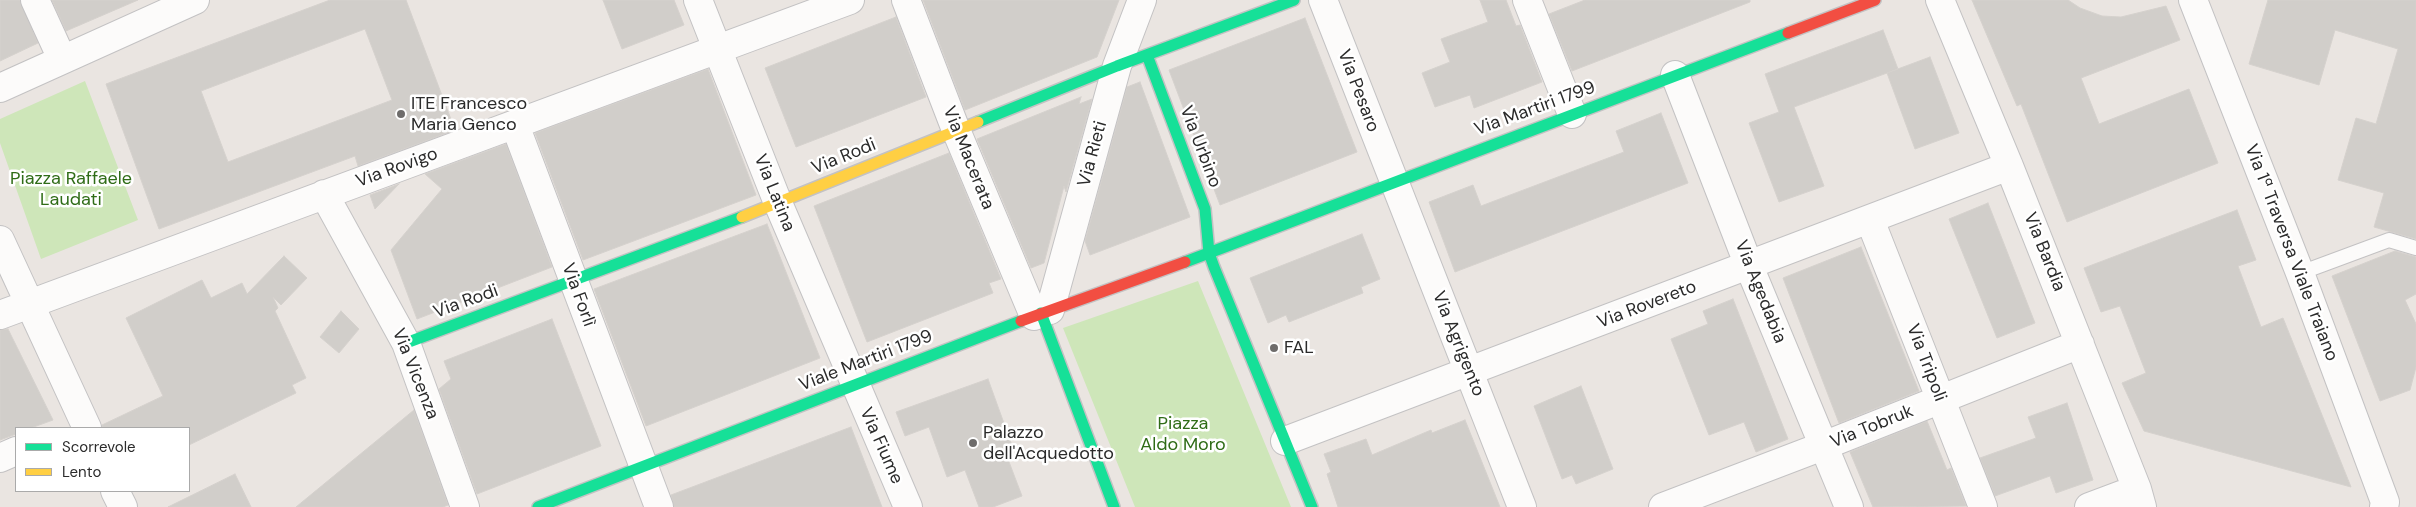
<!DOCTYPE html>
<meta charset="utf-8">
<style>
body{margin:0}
#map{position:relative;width:2416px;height:507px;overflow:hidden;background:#eae5e1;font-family:"DM Sans",sans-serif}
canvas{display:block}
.legend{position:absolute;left:15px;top:427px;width:175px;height:65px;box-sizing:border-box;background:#fff;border:1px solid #aaa;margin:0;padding:6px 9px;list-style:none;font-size:15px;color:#2b2b2b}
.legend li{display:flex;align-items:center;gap:10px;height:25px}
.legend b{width:25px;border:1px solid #aaa}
</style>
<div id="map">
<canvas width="2416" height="507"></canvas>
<ul class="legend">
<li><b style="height:6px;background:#16e098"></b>Scorrevole</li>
<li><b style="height:6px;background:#ffcf43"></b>Lento</li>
</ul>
</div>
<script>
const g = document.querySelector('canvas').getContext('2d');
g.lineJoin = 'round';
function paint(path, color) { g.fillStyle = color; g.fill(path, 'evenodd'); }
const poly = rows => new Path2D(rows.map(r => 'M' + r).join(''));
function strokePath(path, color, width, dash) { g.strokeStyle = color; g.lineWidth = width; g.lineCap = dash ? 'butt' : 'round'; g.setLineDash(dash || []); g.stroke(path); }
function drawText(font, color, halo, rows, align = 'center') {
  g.font = font + ' "DM Sans",sans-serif'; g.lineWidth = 5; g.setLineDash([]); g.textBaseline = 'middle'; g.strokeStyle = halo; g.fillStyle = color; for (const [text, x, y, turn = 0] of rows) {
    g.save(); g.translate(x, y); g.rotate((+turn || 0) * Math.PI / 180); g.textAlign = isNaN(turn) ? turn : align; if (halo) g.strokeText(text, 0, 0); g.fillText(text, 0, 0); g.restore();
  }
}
paint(poly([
 [85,81,138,220,41,259,0,143,0,119],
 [1198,281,1291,507,1135,507,1063,328]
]), '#cee6b9');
const building = poly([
 [0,0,20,0,38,43,0,61,0,0],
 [52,0,138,0,66,31,52,0],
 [330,0,406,0,455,130,358,166,355,156,159,229,106,84,330,0],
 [365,29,392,100,228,162,201,91,365,29],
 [603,0,674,0,684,25,622,49,603,0],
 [923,0,1119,0,1097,57,965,110,923,0],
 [1480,0,1506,0,1516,26,1520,25,1542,82,1474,108,1470,95,1435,107,1422,73,1450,62,1441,39,1488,22,1480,0],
 [1585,0,1750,0,1750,2,1572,71,1549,14,1585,0],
 [1972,0,2068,0,2080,8,2102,16,2121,17,2166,6,2180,40,2081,78,2099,124,2189,89,2218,163,2067,222,2021,104,2017,106,1972,0],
 [2268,0,2416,0,2416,239,2374,227,2384,193,2338,180,2356,118,2376,124,2398,49,2335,30,2319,85,2249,64,2268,0],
 [896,17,926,97,796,147,765,68,896,17],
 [1305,18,1357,152,1220,205,1169,70,1305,18],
 [1883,30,1898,69,1794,107,1824,186,1779,202,1749,123,1779,112,1765,74,1883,30],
 [1930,57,1959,133,1915,149,1887,73,1930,57],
 [708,69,756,195,583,260,535,133,708,69],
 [1140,82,1190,217,1090,255,1085,241,1127,87,1140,82],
 [1081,97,1079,104,1092,99,1066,192,1064,186,1044,263,1031,268,977,139,1081,97],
 [1661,113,1688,183,1455,272,1429,202,1473,185,1481,206,1624,152,1616,131,1661,113],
 [506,144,552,267,417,319,391,250,442,189,425,174,506,144],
 [949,153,1001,279,989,283,993,293,867,342,814,206,949,153],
 [399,184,375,209,370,195,399,184],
 [1988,203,2035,323,1997,338,1949,219,1988,203],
 [2237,210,2256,260,2238,266,2261,327,2283,318,2351,487,2144,431,2122,383,2146,373,2120,306,2101,312,2084,268,2237,210],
 [767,224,820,358,646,426,594,289,767,224],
 [1362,234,1380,279,1361,287,1363,293,1289,322,1286,315,1268,323,1250,278,1362,234],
 [1861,247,1919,391,1839,423,1783,278,1861,247],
 [2395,251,2416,257,2416,294,2405,300,2416,324,2416,367,2410,390,2380,401,2332,276,2395,251],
 [284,256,307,278,281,305,273,297,278,308,275,311,306,378,292,385,296,393,189,445,189,428,102,428,102,425,163,396,126,318,202,280,211,298,242,283,247,294,284,256],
 [1733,299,1788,439,1756,452,1744,422,1709,435,1671,339,1708,324,1703,311,1733,299],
 [341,311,359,329,339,353,320,337,341,311],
 [552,319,601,446,477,494,439,389,451,379,444,361,552,319],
 [8,329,53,420,31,428,16,428,16,434,0,440,0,330,8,329],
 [988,379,1014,451,1006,454,1022,496,993,507,979,507,965,470,947,477,929,427,905,436,896,412,988,379],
 [1581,386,1613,469,1576,484,1572,475,1562,479,1534,406,1581,386],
 [2067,403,2093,480,2056,493,2050,476,1995,496,1980,458,2036,438,2028,417,2067,403],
 [414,410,448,505,443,507,296,507,414,410],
 [1465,420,1500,507,1338,507,1327,474,1331,472,1324,454,1366,439,1372,455,1431,430,1432,433,1465,420],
 [1927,421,1947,470,1951,468,1966,506,1873,507,1850,452,1927,421],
 [851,427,882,507,674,507,671,495,851,427],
 [235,474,251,507,168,507,235,474]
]);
paint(building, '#d1ceca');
strokePath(building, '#d5d1cd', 1);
const lane = poly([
 [2300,273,2389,240,2416,248]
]);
const street = poly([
 [35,0,62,59],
 [698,0,778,203,908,507],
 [906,0,956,130,1034,316],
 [1323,0,1522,507],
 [1527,0,1572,114],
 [1940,0,2009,166,2137,489,2142,507],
 [2193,0,2300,273,2385,502,2384,507],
 [1675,75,1749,266,1849,507],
 [0,88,195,0],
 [515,125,659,507],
 [324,194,406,343,465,507],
 [1870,220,1983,507],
 [0,240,87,428],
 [1050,310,1117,66,1142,0],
 [0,315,850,0],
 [1285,441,2009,166],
 [0,458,16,451],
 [115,491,123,507],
 [1663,507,1823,446,2080,344],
 [2089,507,2137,489]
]);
const fast = poly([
 [1147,55,1205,209,1209,253,1214,267,1312,507],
 [978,122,1117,66,1294,0],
 [1185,262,1788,33],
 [1041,313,1114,507],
 [406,343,742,217],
 [538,507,1021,321]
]);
const slow = poly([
 [742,217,978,122]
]);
const jam = poly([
 [1788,33,1875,0],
 [1021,321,1185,262]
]);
strokePath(lane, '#c3c2c3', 16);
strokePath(street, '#c3c2c3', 30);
strokePath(fast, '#c3c2c3', 14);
strokePath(slow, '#c3c2c3', 14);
strokePath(jam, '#c3c2c3', 14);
strokePath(lane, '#fcfbfa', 14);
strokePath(street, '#fcfbfa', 28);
strokePath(fast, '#16e098', 11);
strokePath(slow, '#ffcf43', 11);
strokePath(jam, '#f24e42', 11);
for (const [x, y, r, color] of [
 [401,114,5,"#6e6c6b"],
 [1274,348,5,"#6e6c6b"],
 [973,443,5,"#6e6c6b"]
]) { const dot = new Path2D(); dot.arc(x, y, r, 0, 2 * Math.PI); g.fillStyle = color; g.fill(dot); strokePath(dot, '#fff', 2); }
drawText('18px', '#2b2b2b', '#fff', [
 ["Via Pesaro",1358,91,69],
 ["Via Martiri 1799",1535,109,-20],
 ["Via Urbino",1200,147,69],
 ["Via Rieti",1093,154,-75],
 ["Via Rodi",844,157,-22],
 ["Via Macerata",968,158,68],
 ["Via Rovigo",397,168,-20],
 ["Via Latina",774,193,68],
 ["Via Bardia",2044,252,68],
 ["Via 1ª Traversa Viale Traiano",2291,253,69],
 ["Via Agedabia",1760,292,68],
 ["Via Forlì",578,295,70],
 ["Via Rodi",466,302,-20],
 ["Via Rovereto",1647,305,-21],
 ["Via Agrigento",1458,344,68],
 ["Viale Martiri 1799",866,361,-21],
 ["Via Tripoli",1926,363,69],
 ["Via Vicenza",415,374,68],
 ["Via Tobruk",1872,427,-22],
 ["Via Fiume",881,446,66]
]);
drawText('18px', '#2b2b2b', '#fff', [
 ["ITE Francesco",411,104],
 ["Maria Genco",411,125],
 ["FAL",1284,348],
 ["Palazzo",983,433],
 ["dell'Acquedotto",983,454]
], 'left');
drawText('18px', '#2f6c17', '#fff', [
 ["Piazza Raffaele",71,179],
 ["Laudati",71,200],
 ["Piazza",1183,424],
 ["Aldo Moro",1183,445]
]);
</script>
